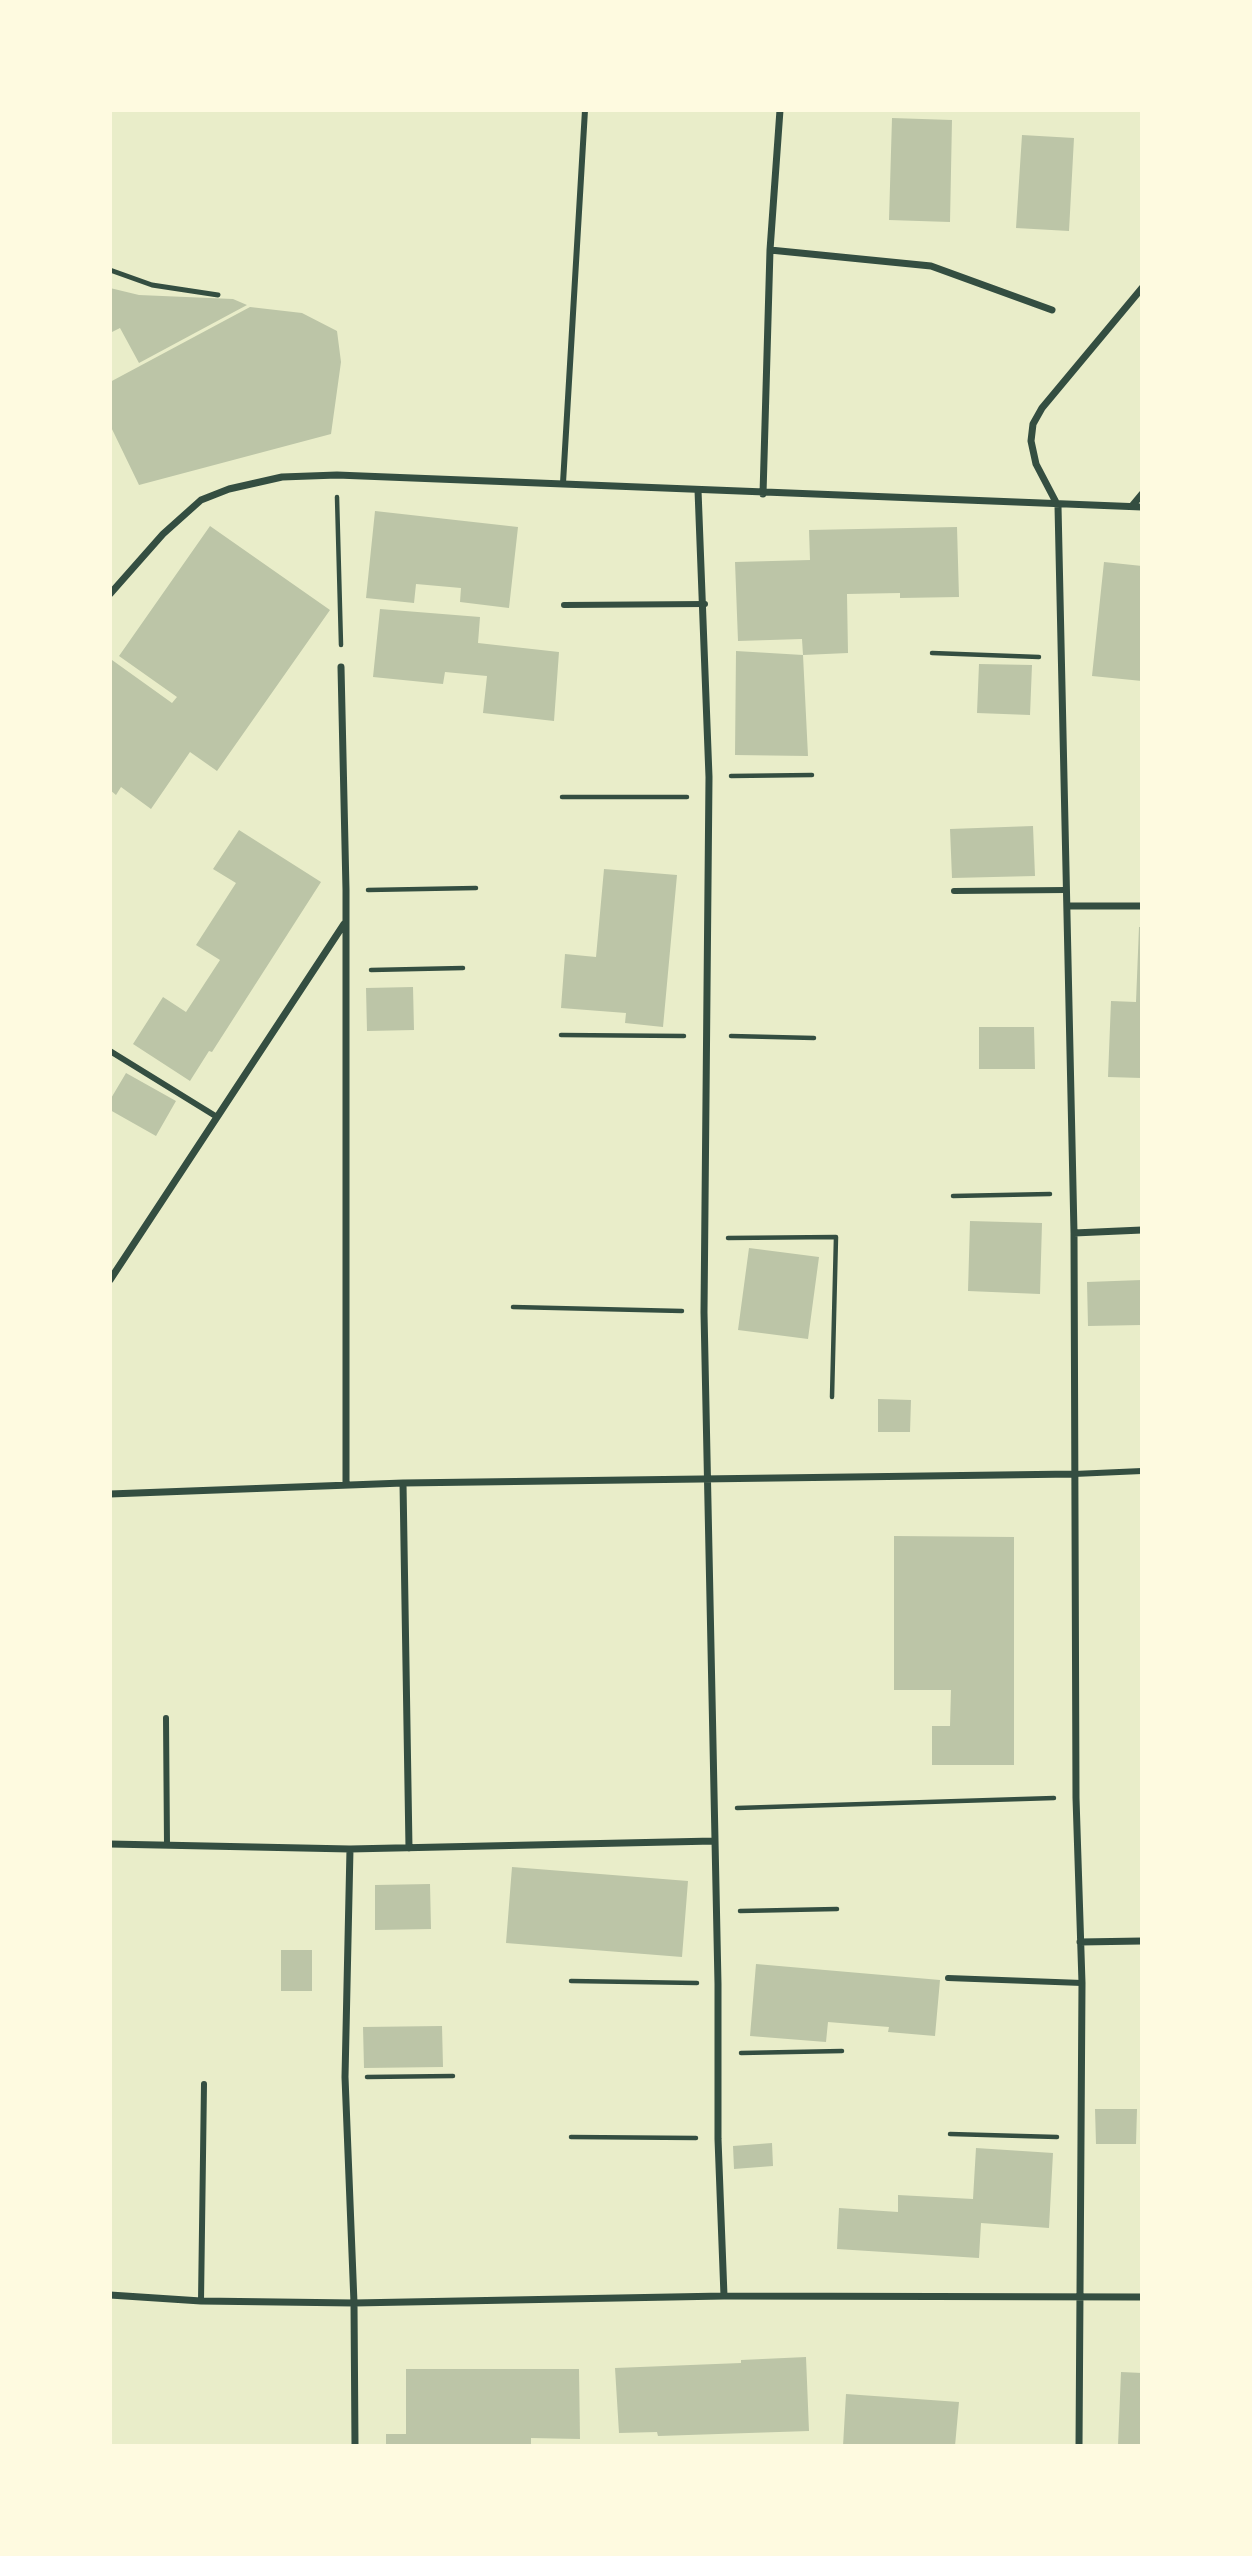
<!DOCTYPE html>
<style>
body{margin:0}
#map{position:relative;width:1252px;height:2556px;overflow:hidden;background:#e9edc9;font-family:"Space Grotesk",sans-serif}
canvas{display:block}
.frame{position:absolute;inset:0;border:112px solid #fefae0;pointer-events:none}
</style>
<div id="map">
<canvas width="1252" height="2556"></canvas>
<div class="frame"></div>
</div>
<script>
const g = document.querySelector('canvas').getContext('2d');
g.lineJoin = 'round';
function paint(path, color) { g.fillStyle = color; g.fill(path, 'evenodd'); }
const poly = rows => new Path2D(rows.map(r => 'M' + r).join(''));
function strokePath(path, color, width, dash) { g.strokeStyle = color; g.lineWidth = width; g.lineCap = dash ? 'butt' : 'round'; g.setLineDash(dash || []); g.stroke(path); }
paint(poly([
 [892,118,952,120,950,222,889,220],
 [1022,135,1074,138,1069,231,1016,228],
 [110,288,139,295,233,299,247,305,139,363,120,328,110,333],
 [250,307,302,313,337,331,341,362,331,434,139,485,110,425,110,382],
 [375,511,518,527,509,608,460,602,461,588,416,584,414,603,366,598],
 [210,526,330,610,217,771,190,752,151,809,121,787,116,795,110,790,110,663,112,660,172,703,177,697,119,656],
 [957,527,959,597,900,598,900,593,847,594,848,653,803,655,808,756,735,755,736,651,803,655,802,639,738,641,735,562,810,560,809,530],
 [1104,562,1142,566,1142,681,1092,676],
 [380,609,480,617,478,643,559,652,554,721,483,713,487,676,445,672,443,684,373,677],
 [979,664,1032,665,1030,715,977,713],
 [1033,826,1035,876,952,878,950,829],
 [239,830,321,882,212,1052,209,1051,190,1081,133,1044,163,997,186,1012,220,960,196,945,236,883,213,869],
 [604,869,677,875,663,1027,625,1023,626,1013,561,1008,565,954,596,957],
 [1139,927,1142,927,1142,1078,1108,1077,1111,1001,1136,1002],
 [413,987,414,1030,367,1031,366,988],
 [979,1027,1034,1027,1035,1069,979,1069],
 [126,1073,176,1101,156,1136,110,1110,110,1100],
 [970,1221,1042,1223,1040,1294,968,1291],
 [749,1248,819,1257,808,1339,738,1330],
 [1142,1280,1142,1325,1088,1326,1087,1282],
 [878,1399,911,1400,910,1432,878,1432],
 [894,1536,1014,1537,1014,1765,932,1765,932,1726,950,1726,951,1690,894,1690],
 [512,1867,688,1881,682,1957,506,1943],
 [430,1884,431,1929,375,1930,375,1885],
 [281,1950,312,1950,312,1991,281,1991],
 [756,1964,940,1980,935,2036,888,2032,889,2027,828,2022,826,2042,750,2036],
 [442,2026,443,2067,364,2068,363,2027],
 [1095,2109,1137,2109,1136,2144,1096,2144],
 [772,2143,773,2166,734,2169,733,2146],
 [976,2148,1053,2153,1049,2228,981,2223,979,2258,837,2249,839,2208,898,2212,898,2195,973,2199],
 [806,2357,809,2431,658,2436,657,2432,619,2433,615,2368,741,2363,741,2360],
 [406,2369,579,2369,580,2439,531,2438,531,2446,386,2446,386,2434,406,2434],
 [1121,2372,1142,2373,1142,2446,1118,2446],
 [846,2394,959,2402,955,2446,843,2446]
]), '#bcc5a7');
strokePath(poly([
 [337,497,341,645],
 [932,653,1039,657],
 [731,776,812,775],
 [562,797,687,797],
 [368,890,476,888],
 [371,970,463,968],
 [561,1035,684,1036],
 [731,1036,814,1038],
 [953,1196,1050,1194],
 [728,1238,836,1237,832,1397],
 [513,1307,682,1311],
 [737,1808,1054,1798],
 [740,1911,837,1909],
 [571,1981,697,1983],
 [741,2053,842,2051],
 [367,2077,453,2076],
 [950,2134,1057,2137],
 [571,2137,696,2138]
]), '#344e41', 4.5);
strokePath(poly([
 [110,270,152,285,218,295]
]), '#344e41', 5);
strokePath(poly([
 [563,483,585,110],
 [564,605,705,604],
 [954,891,1066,890],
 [110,1051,217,1117],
 [1074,1474,1142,1471],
 [166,1718,167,1845],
 [948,1978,1082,1983],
 [201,2301,204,2084]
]), '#344e41', 6);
strokePath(poly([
 [770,250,931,266,1052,310],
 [698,490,709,777,704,1312,718,1984,718,2139,724,2296],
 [763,494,770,250,780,110],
 [1132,506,1142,494],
 [110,594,163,534,201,500,229,489,282,477,337,475,1142,507],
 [341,667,346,890,346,1484],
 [1067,906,1142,906],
 [1074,1233,1142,1230],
 [110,1280,344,924],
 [403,1483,409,1848],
 [110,1494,403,1483,1074,1474],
 [110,1844,350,1849,714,1841],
 [350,1849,345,2077,354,2303,355,2446],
 [1080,1942,1142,1941],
 [110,2295,201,2301,354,2303,724,2296,1142,2297],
 [1079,2446,1082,1983,1076,1798,1074,1233,1058,506,1036,464,1031,441,1033,424,1042,408,1142,288]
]), '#344e41', 7);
</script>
